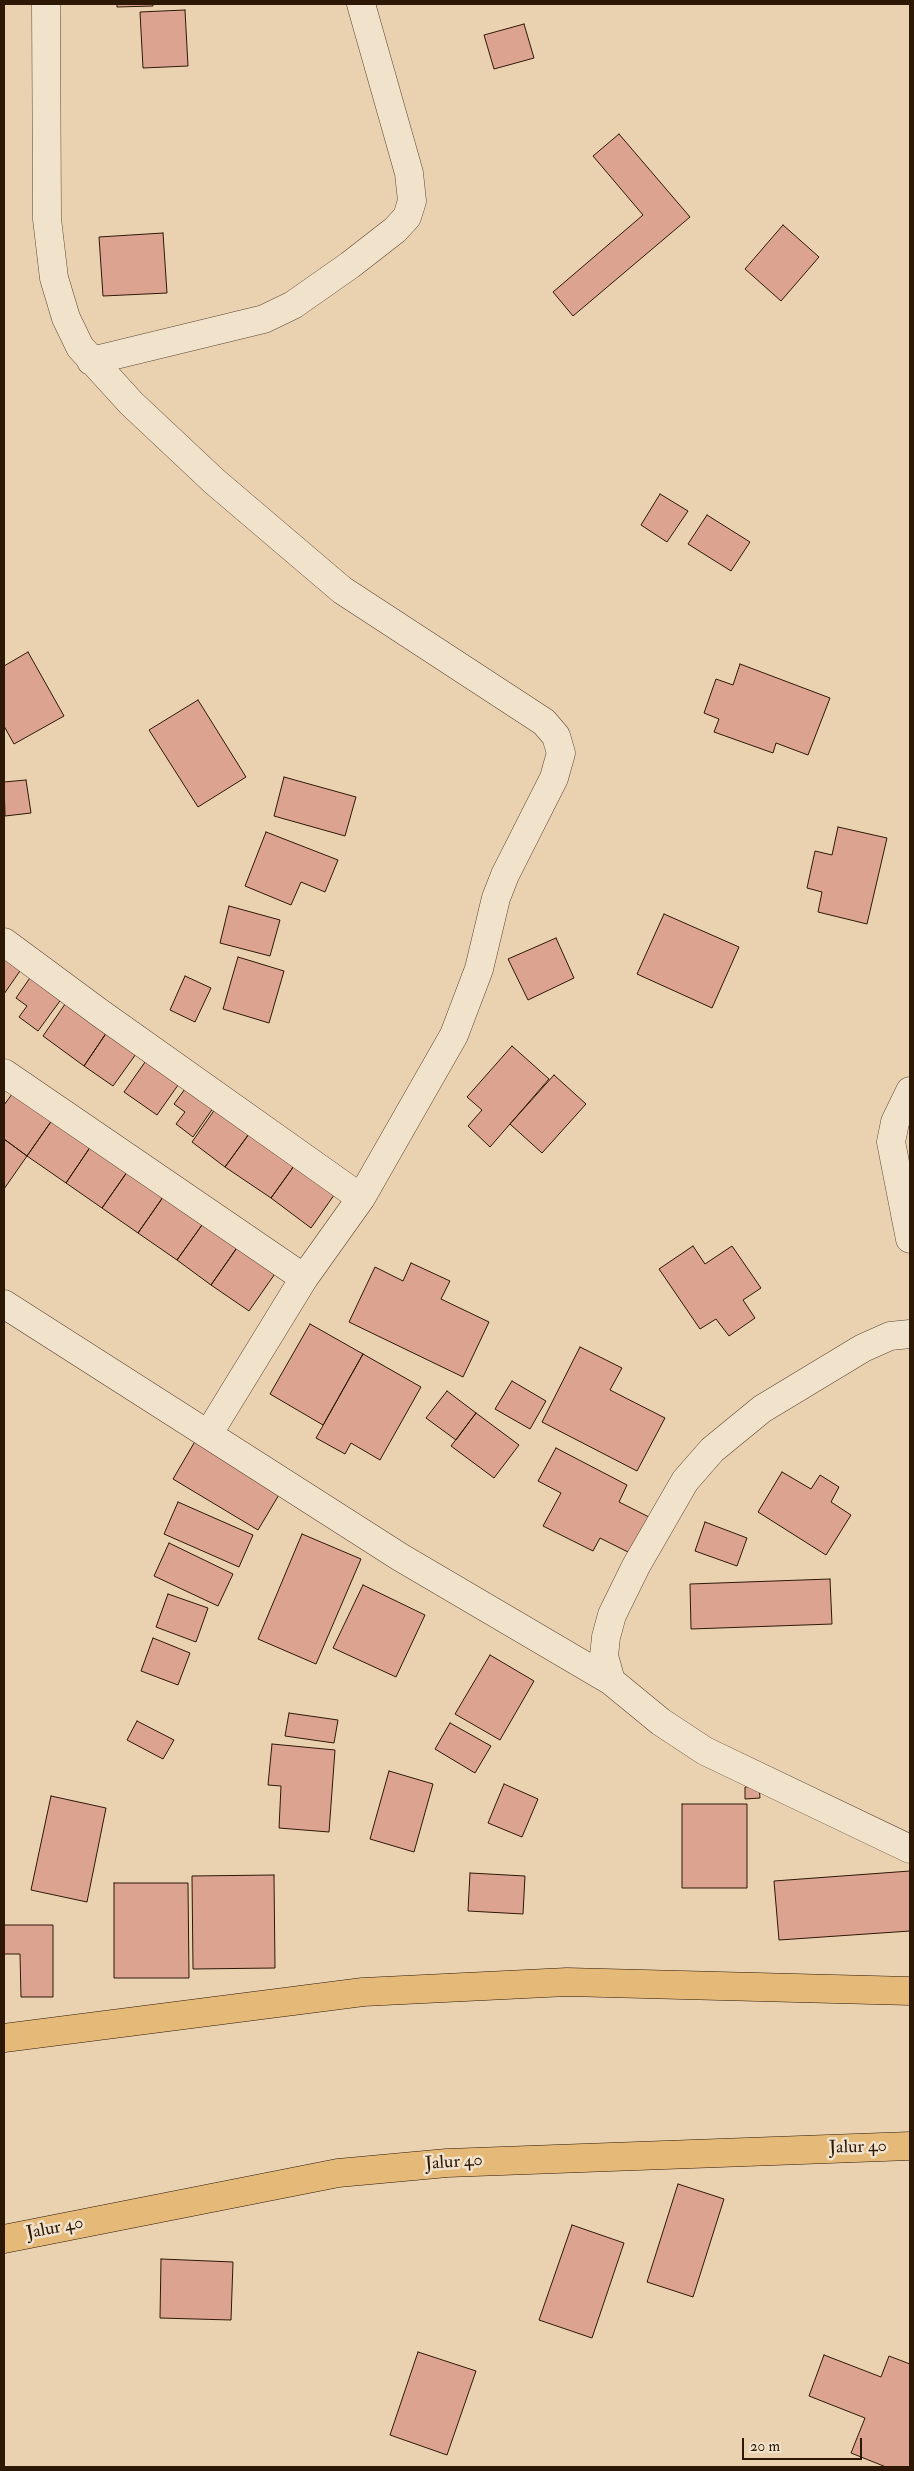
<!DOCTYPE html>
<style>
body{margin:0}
#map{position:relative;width:914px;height:2471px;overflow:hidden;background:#ead2b1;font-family:"IM FELL Double Pica",serif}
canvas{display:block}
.frame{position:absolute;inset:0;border:5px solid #2d1806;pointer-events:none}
.scale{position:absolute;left:742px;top:2438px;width:120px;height:22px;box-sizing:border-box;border:2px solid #2d1806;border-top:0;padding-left:6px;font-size:15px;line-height:18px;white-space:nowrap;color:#2d1806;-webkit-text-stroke:4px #f1e2cc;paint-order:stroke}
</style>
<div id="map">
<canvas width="914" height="2471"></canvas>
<div class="frame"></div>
<div class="scale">20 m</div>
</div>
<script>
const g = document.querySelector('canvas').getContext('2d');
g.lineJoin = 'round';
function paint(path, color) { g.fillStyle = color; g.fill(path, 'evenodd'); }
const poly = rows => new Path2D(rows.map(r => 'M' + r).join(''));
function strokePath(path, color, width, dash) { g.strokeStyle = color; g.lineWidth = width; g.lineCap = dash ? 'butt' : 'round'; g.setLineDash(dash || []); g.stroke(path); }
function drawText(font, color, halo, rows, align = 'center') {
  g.font = font + ' "IM FELL Double Pica",serif'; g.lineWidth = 5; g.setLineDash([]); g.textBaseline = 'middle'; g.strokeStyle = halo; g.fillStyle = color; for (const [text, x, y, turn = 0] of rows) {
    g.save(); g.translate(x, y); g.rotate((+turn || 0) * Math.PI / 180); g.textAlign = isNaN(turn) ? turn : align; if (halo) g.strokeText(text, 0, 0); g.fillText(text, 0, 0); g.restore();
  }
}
const building = poly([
 [117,4,153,4,153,6,117,7,117,4],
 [185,10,188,66,143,68,140,12,185,10],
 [524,24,534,58,494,69,484,35,524,24],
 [619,134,690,217,573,316,553,292,643,215,593,156,619,134],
 [783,225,819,257,781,301,745,269,783,225],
 [163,233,167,293,103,296,99,237,163,233],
 [660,494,688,511,667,542,641,525,660,494],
 [707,515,750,542,731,571,688,544,707,515],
 [28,652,64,716,14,744,4,726,4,666,28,652],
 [740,664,830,698,808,755,776,743,773,753,714,732,719,719,704,713,716,679,733,685,740,664],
 [198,700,246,777,198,807,149,730,198,700],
 [284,777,356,797,345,836,274,816,284,777],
 [26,780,31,813,5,816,4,782,26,780],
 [838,827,887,838,867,924,818,912,822,892,807,888,815,851,832,855,838,827],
 [266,832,338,860,325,892,301,882,291,905,245,886,266,832],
 [229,906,280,920,270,956,220,943,229,906],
 [664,914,739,947,712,1008,637,974,664,914],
 [556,938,574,978,528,1000,508,959,556,938],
 [4,955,22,968,4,994,4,955],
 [238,957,284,971,269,1023,223,1009,238,957],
 [34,972,65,994,38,1031,19,1017,27,1006,16,998,34,972],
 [185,976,211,988,195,1022,170,1010,185,976],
 [70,997,111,1026,84,1066,43,1036,70,997],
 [111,1026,141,1047,113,1086,84,1066,111,1026],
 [512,1046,549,1079,490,1147,468,1126,482,1110,467,1097,512,1046],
 [150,1055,183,1078,157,1115,124,1092,150,1055],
 [554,1075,586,1104,542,1153,510,1124,554,1075],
 [190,1082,218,1101,193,1137,176,1124,185,1112,174,1104,190,1082],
 [18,1086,57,1113,27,1156,4,1139,4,1105,18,1086],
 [220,1102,254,1127,225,1167,192,1142,220,1102],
 [57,1113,95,1140,66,1183,27,1156,57,1113],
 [254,1127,299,1159,271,1198,225,1167,254,1127],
 [4,1139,27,1156,4,1189,4,1139],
 [95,1140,132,1165,102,1208,66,1183,95,1140],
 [299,1159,339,1188,311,1228,271,1198,299,1159],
 [132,1165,168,1190,138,1233,102,1208,132,1165],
 [168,1190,207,1218,177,1260,138,1233,168,1190],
 [207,1218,241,1242,211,1285,177,1260,207,1218],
 [241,1242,279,1268,249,1311,211,1285,241,1242],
 [693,1246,705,1264,732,1246,761,1288,743,1300,755,1318,729,1336,716,1319,700,1329,659,1269,693,1246],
 [411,1263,450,1281,441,1299,489,1322,463,1377,349,1322,375,1267,403,1281,411,1263],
 [310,1324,363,1354,323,1425,270,1394,310,1324],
 [580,1347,622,1368,610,1390,665,1418,637,1471,542,1422,580,1347],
 [363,1354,421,1387,380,1460,351,1443,345,1454,316,1438,363,1354],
 [512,1381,546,1401,530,1429,495,1409,512,1381],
 [447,1391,476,1413,456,1440,426,1418,447,1391],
 [476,1413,519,1445,494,1478,451,1446,476,1413],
 [197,1438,283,1488,258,1530,173,1479,197,1438],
 [556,1448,627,1485,619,1502,649,1517,630,1553,600,1538,593,1551,543,1526,561,1493,538,1481,556,1448],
 [782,1472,811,1489,820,1475,839,1487,831,1502,851,1515,826,1555,758,1512,782,1472],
 [178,1502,253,1535,239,1567,164,1534,178,1502],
 [705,1522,747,1538,737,1566,695,1551,705,1522],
 [302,1534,361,1559,316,1664,258,1639,302,1534],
 [169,1543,233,1574,218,1606,154,1576,169,1543],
 [830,1579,832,1624,691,1629,690,1584,830,1579],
 [363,1585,425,1615,396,1677,333,1648,363,1585],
 [168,1594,208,1608,196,1642,156,1627,168,1594],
 [153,1638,190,1653,178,1685,141,1671,153,1638],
 [490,1655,534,1681,500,1740,455,1714,490,1655],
 [289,1713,338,1720,334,1743,285,1736,289,1713],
 [137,1721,174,1740,163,1759,127,1740,137,1721],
 [450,1723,491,1746,475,1773,435,1749,450,1723],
 [272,1744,335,1750,329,1832,279,1828,281,1786,268,1785,272,1744],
 [389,1771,433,1784,414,1852,370,1839,389,1771],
 [504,1784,538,1799,522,1837,488,1823,504,1784],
 [759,1786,760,1798,745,1799,745,1787,759,1786],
 [51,1796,106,1808,87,1902,31,1890,51,1796],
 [682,1804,747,1804,747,1888,682,1888,682,1804],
 [910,1871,910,1931,779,1940,774,1881,910,1871],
 [470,1873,525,1876,523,1914,468,1911,470,1873],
 [274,1875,275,1968,193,1969,192,1876,274,1875],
 [114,1883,188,1883,189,1978,114,1978,114,1883],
 [4,1925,53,1925,53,1997,21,1997,20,1954,4,1954,4,1925],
 [678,2184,724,2199,693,2297,647,2282,678,2184],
 [572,2225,624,2243,592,2338,539,2320,572,2225],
 [161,2259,233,2262,231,2320,160,2318,161,2259],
 [418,2352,476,2371,447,2455,390,2435,418,2352],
 [824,2355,881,2377,889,2356,910,2364,910,2467,886,2467,851,2453,865,2418,809,2396,824,2355]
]);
paint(building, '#dca490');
strokePath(building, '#2d1806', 1);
const street = poly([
 [46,4,47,219,54,278,66,318,80,347,131,403,214,481,342,590,544,722,556,736,561,753,554,778,505,875,496,898,479,969,454,1035,361,1198,304,1278,209,1433],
 [91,361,264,319,293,305,350,265,395,230,407,217,412,201,409,173,361,4],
 [4,942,100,1013,361,1198],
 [4,1073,304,1278],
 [910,1091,895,1122,891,1142,910,1239],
 [4,1304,400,1557,611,1681],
 [910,1334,890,1336,863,1348,762,1409,712,1450,685,1481,636,1566,612,1615,606,1637,604,1656,611,1681,661,1722,705,1751,910,1849]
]);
const highway = poly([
 [4,2038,363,1992,567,1982,910,1991],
 [4,2239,338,2173,447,2163,910,2146]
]);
strokePath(street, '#5c4631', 29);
strokePath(highway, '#2d1806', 29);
strokePath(street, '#f1e2cc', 28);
strokePath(highway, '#e5b978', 28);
drawText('18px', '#2d1806', '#f1e2cc', [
 ["Jalur 40",858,2148,-2],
 ["Jalur 40",454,2163,-4],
 ["Jalur 40",55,2229,-11]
]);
</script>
